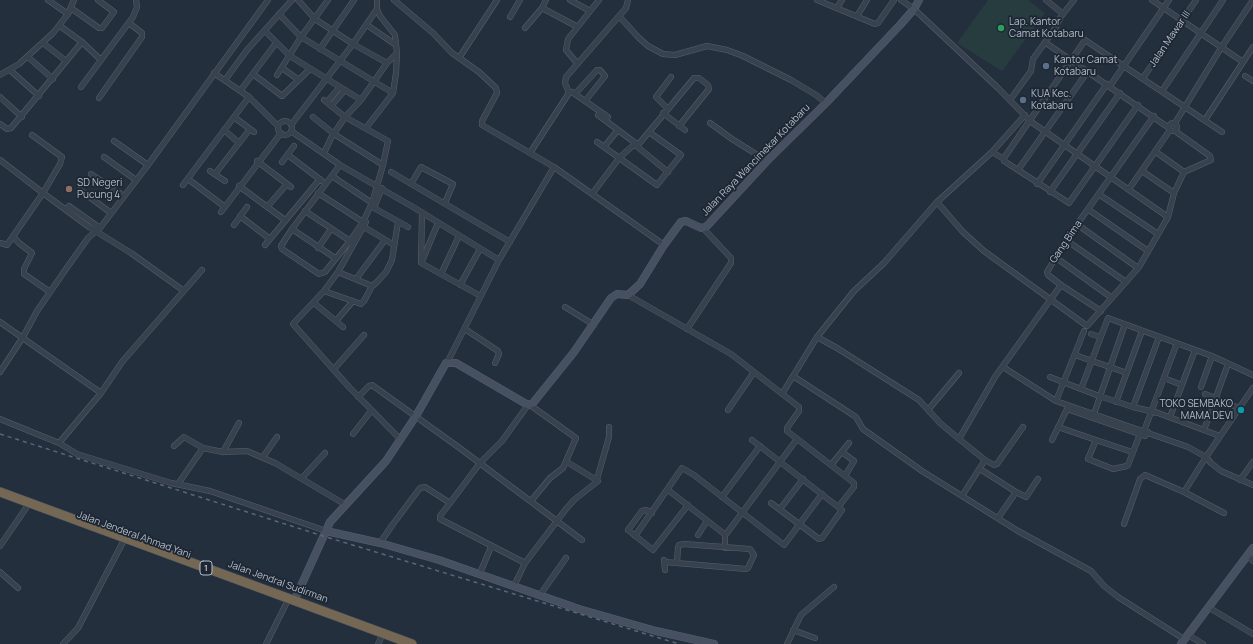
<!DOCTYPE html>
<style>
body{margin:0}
canvas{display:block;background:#242f3e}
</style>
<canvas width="1253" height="644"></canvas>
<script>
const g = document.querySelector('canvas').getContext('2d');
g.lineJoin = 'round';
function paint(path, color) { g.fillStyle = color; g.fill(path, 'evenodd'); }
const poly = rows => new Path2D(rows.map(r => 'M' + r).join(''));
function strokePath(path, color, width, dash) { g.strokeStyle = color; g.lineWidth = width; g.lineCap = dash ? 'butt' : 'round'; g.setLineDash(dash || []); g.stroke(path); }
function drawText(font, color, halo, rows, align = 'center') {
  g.font = font + ' Manrope,sans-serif'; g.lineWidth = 3.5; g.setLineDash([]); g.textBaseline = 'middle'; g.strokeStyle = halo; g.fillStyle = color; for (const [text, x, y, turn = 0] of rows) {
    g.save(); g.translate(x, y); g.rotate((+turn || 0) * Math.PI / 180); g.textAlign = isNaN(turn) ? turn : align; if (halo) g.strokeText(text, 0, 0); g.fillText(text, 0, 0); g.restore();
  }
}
paint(poly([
 [988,0,1028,0,1045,13,1002,71,957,43]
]), '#263c3f');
const street = poly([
 [48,0,68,14],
 [298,0,315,19,353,44,387,63],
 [394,0,433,33,452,53,479,72,496,88,497,93,482,121,482,125,554,167,499,260,448,361],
 [570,0,590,11],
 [817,0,875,24,878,23,894,0],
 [901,0,914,9,998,88,1030,121,1168,217],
 [1046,0,1063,14,1074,0],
 [1152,0,1243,62],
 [71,8,99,28,102,28,114,12,98,0],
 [542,8,576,26],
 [837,8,842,0],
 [279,14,301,37,393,93],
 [619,16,639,38,648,46,663,54,675,55,707,46,727,50,743,56,791,80,816,95,826,103],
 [857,16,867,0],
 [510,17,520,0],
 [367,25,396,45],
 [525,28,542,8,546,0],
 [265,31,290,56,361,100],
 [82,42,101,60],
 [43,43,66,61],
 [1046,43,1169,128],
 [320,49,354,0],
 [28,57,53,79],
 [459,58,497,0],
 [577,63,566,50,568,39,599,0],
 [282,68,299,80],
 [11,71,39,96],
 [214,73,249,97,278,126],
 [253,74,282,96,310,69],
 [0,75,19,64,53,33,68,14,74,0],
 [277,75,301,37,328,0],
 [1245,76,1253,81],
 [1143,78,1196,0],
 [225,80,247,50,292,0],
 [1110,86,1169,0],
 [81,87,133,17,137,7,136,0],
 [240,91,276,43],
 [1162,91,1223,0],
 [572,92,608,117],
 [575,94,597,70,600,70,605,76,586,100],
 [0,97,22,117],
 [99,98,142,37,142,33,129,23],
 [324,100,345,117,388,141,383,165,372,203,363,222,350,241,325,272,319,274,282,249,281,246,292,229,340,165],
 [1010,100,1031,71,1033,59,1056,27,1062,14],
 [327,102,340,87],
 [1138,105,1069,203,1004,161,1004,158,1085,40,1222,132],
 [331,106,345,90],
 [667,108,656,97,671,77],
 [663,113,685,130],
 [598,115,638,145,694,78,699,78,708,85,709,89,679,126],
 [234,117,254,132],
 [313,117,334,134,383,165],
 [1205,120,1253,47],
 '278 128a7 7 0 1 1 14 0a7 7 0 1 1-14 0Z',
 '1169 127a4 4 0 1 1 8 0a4 4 0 1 1-8 0Z',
 [710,123,732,139,767,161],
 [1175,123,1221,48,1253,0],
 [0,124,7,129,11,128,82,42,60,26],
 [291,125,353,44,377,9],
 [366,128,393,93,396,73,397,53,395,35,380,16,377,9,377,0],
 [224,130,239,143],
 [291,131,340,165,413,207,499,260],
 [114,141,148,165],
 [597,142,657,185,681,155,649,132],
 [634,144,668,172],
 [604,147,618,130],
 [992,152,1025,115],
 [1156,152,1184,172],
 [324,153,331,138,345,117,361,100,387,63,397,53],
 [530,153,569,93,565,83,566,77,626,8,628,0],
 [288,155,322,181],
 [104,157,136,180],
 [0,160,43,193,60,164,62,157,32,135],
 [257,161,291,187],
 [282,162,294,146],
 [554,167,664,245],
 [1018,170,1088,71],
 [210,171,225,181],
 [1142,171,1174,193],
 [391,172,510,242],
 [91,174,124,196],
 [215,174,250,129],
 [332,176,372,203],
 [188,179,225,207],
 [411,184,421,167,453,184,445,203],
 [1037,184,1107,84],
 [183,185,249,97],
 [239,186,285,220],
 [1129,189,1170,130],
 [80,190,111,213],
 [1050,192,1120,93],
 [318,193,363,222],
 [592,194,620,157,636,143],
 [1100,195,1158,234],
 [937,202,963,232,984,251,1087,326,1139,267,1168,217,1174,193,1184,172,1211,160,1210,156,1175,131],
 [267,207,287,184],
 [374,208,382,188],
 [374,208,408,227],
 [66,210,69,206,100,228],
 [1089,210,1148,251],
 [305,211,350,241],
 [221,212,281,133],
 [422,213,421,263,477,294],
 [240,216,270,239],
 [366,222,338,272,324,291,361,304,364,301,372,286],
 [234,225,247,207],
 [1078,225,1138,268],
 [364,227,394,245],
 [292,229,335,258],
 [13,236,19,243,32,253,24,269,24,274,50,292],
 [1066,240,1126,282],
 [0,243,7,245,43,193,89,227,131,253,184,291],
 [265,245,320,179],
 [318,248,331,229],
 [1055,257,1112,298],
 [422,261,438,223],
 [338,272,372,286,376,283,386,272,392,260,398,222],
 [441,274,459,236],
 [356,279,385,240],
 [460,285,480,249],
 [324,291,293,324,349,387,401,440],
 [628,295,731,354,799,407,799,411,787,428,787,431,854,483,854,487,839,506],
 [314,303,343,327],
 [565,307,594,325],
 [1101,311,1061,285,1048,275,1047,272,1066,240,1154,116],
 [336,321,353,301],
 [0,322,101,393,122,362,202,270],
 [465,329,498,351,499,354,495,363],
 [687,329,731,263,731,258,703,228],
 [1091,334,1101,337],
 [817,337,854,291,884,263,937,202,992,152,1004,159],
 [1075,355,1127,373],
 [1003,367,1056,401,1188,447,1206,457,1211,463,1221,471,1253,485],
 [334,369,364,335],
 [0,372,23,337,37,311,66,269,88,238,100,228,148,165,268,0],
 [793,376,856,417,863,429,922,471,1018,531,1091,571,1104,586,1118,597,1184,639],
 [1050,377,1099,396,1133,407,1158,413,1220,436],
 [1164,378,1182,385],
 [1201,387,1212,356],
 [1081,389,1108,318,1212,356,1253,375],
 [782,394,817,337,837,348,919,400,940,423,959,439,995,377,1061,285],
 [1205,394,1239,408],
 [358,397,369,386,372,385,461,449,582,540],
 [1056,401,1084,331],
 [1116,402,1142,331],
 [530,405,576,438,563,468,550,478,531,501],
 [1133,407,1159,337],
 [728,410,754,372],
 [928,410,959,373],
 [1094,414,1125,324],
 [1170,417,1195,350],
 [0,419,59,443,77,454,171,483,210,491,326,531],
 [1058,427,1096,440],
 [1204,430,1228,364],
 [1144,431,1177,343],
 [353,434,371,411],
 [959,439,985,460,962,496],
 [752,440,842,510,822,538,819,539,771,503],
 [1052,440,1067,409,1145,436,1148,432],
 [59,443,101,393],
 [174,446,184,437,203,448],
 [223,452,239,423],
 [842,452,854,461,845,476],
 [1132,452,1096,440,1088,459,1113,469,1127,466,1128,465,1140,434],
 [263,457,277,437],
 [985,460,994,465,997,464,1023,427],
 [831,465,849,443],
 [980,469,1016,492],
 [302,478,325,453],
 [597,479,609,437,609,427],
 [1240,480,1253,462],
 [178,484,203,448,223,452,247,451,275,463,346,505],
 [668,490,723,533,727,533,797,439],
 [1184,492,1206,457,1253,388],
 [722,497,760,446],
 [450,503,440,516,440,519,525,563],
 [780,509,803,479],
 [652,513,646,510,642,511,628,530,653,550,688,505],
 [998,518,1016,492,1026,497,1038,479],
 [1124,524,1140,479,1145,475,1184,492,1224,513],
 [698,535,707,521],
 [635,536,682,468,694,475,784,545,822,494],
 [380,543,393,524,420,488,425,487,450,503,480,463,502,441,528,405],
 [0,546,26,508],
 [725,548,725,534],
 [1248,556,1253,561],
 [664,560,665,570],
 [665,562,746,569,748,568,754,555,750,549,684,544,679,545,678,547,677,563],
 [0,572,18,588],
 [480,573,491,547],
 [514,586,525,563,566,509,574,500,598,481,567,462],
 [540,595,566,558],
 [1208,607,1253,634],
 [793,630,815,638],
 [1188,635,1203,644],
 [63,644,78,628,123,542],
 [266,644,287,602],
 [378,644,381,638],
 [787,644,801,615,834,587]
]);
const secondary = poly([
 [326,531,380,543,439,560,579,609,656,631,714,644],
 [295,599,330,522,386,461,416,416,446,363,456,363,528,405,533,403,574,352,611,298,617,294,628,295,640,284,664,245,681,222,686,221,701,228,706,227,767,161,826,103,900,25,914,9,919,0],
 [1181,644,1253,548]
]);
const highway = poly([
 [0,492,412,644]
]);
strokePath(street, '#565f6c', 6);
strokePath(secondary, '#565f6c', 8);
strokePath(highway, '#434c59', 10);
strokePath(street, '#38414e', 5);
strokePath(secondary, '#465061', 7);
strokePath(highway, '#746855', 9);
strokePath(poly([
 [0,434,323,536,679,644]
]), '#5a6575', 1.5, [4, 4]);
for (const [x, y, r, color] of [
 [1001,28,4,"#2e9e5b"],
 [1046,66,4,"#5c6f8a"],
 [1023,100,4,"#5c6f8a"],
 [69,189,4,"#8d6e63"],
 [1241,410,4,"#0f9aa8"]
]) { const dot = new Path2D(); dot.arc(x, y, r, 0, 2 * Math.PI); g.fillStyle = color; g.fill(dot); strokePath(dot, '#1d2633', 1.5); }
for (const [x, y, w] of [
 [206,568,12]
]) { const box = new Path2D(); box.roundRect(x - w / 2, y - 7, w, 14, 3); g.fillStyle = '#1d2633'; g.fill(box); strokePath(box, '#b4bcc9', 1); }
drawText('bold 9px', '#b4bcc9', null, [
 ["1",206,568]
]);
drawText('10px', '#b4bcc9', '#1d2633', [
 ["Lap. Kantor",1009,22],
 ["Camat Kotabaru",1009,34],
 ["Kantor Camat",1054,60],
 ["Kotabaru",1054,72],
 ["KUA Kec.",1031,94],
 ["Kotabaru",1031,106],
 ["SD Negeri",77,183],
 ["Pucung 4",77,195],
 ["TOKO SEMBAKO",1233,404,"right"],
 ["MAMA DEVI",1233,416,"right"]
], 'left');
drawText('10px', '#b4bcc9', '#1d2633', [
 ["Jalan Mawar III",1170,39,-56],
 ["Jalan Raya Wancimekar Kotabaru",756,160,-46],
 ["Gang Bima",1066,242,-56],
 ["Jalan Jenderal Ahmad Yani",134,535,20],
 ["Jalan Jendral Sudirman",278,582,20]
]);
</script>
